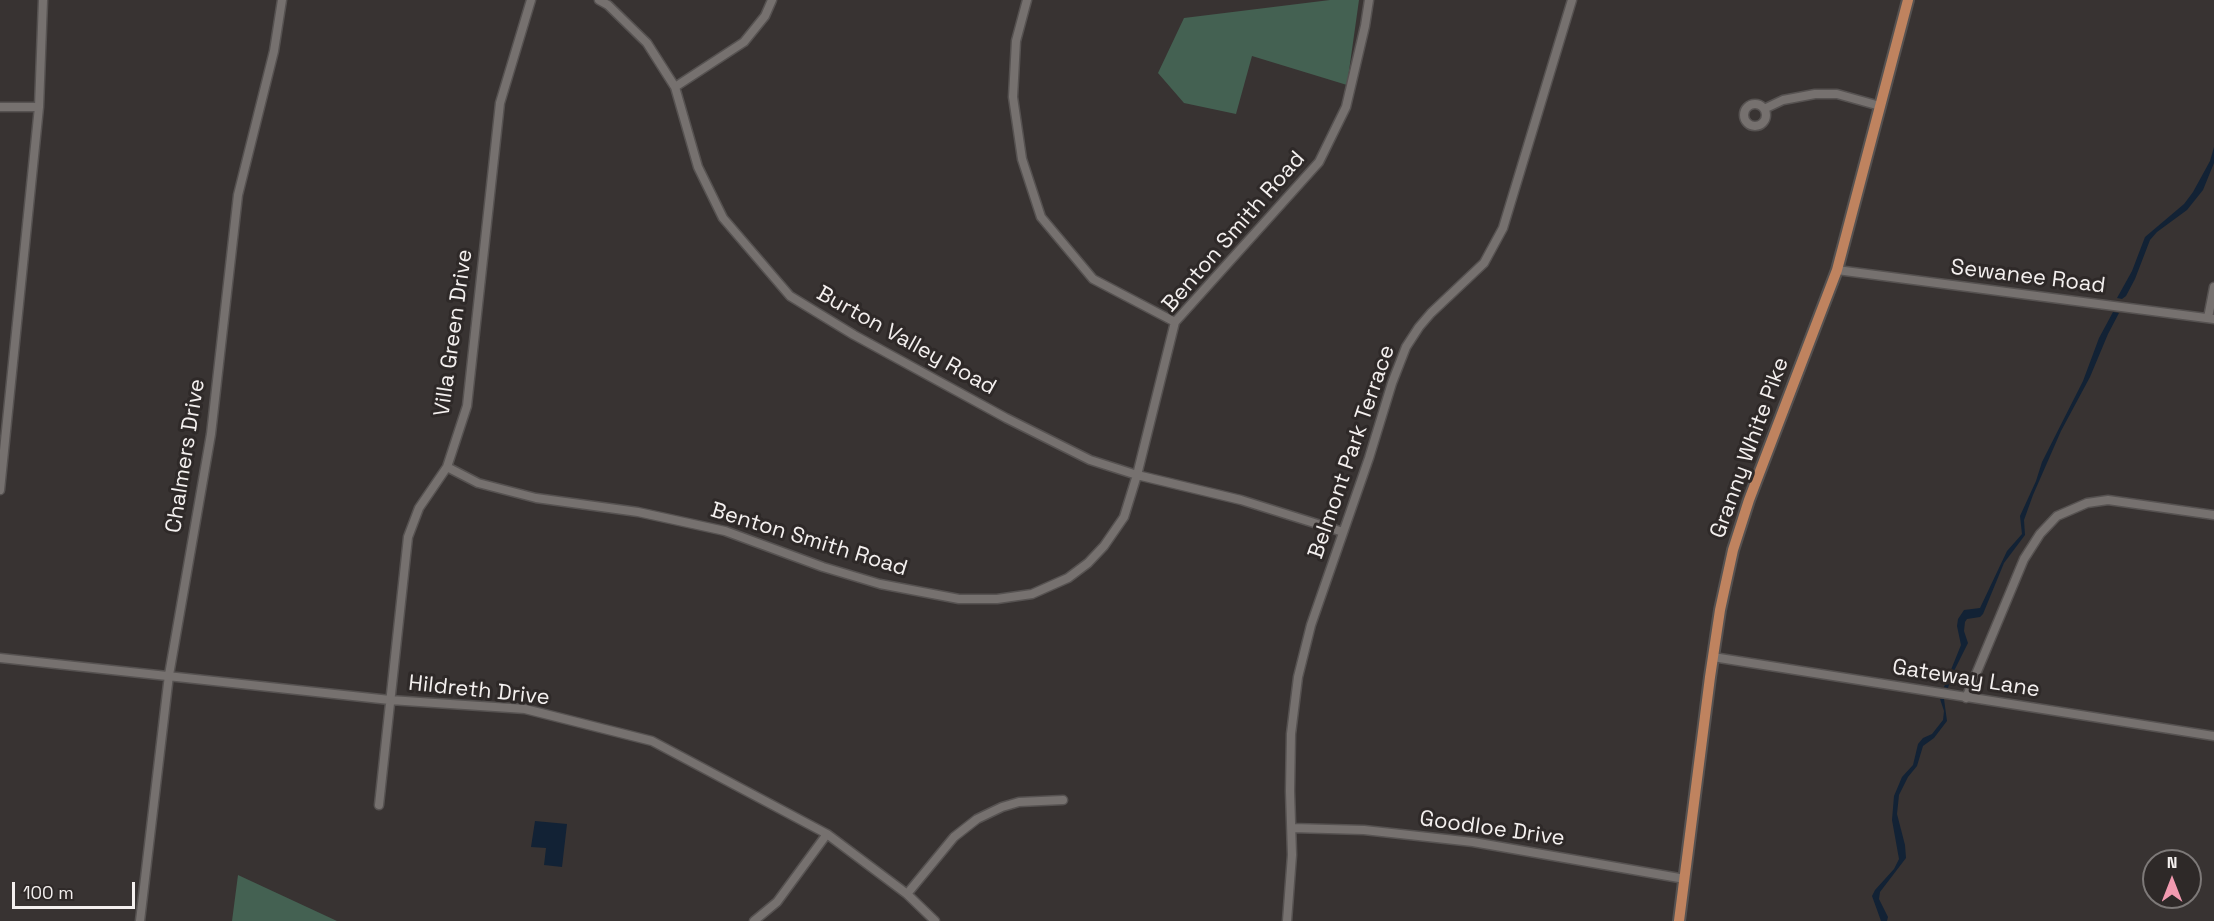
<!DOCTYPE html>
<style>
body{margin:0}
#map{position:relative;width:2214px;height:921px;overflow:hidden;background:#383332;font-family:"Space Grotesk",sans-serif}
canvas{display:block}
.north{position:absolute;left:2142px;top:849px;width:60px;height:60px;box-sizing:border-box;background:#2e2928;border:2px solid #7d7978;border-radius:50%;rotate:0deg;font-size:16px;font-weight:700;line-height:24px;text-align:center;color:#f4f0ef}
.north::after{content:'';display:block;margin:auto;width:21px;height:27px;background:#f29ab0;clip-path:polygon(50% 0,100% 100%,50% 72%,0 100%)}
.scale{position:absolute;left:12px;top:882px;width:123px;height:27px;box-sizing:border-box;border:3px solid #f4f0ef;border-top:0;padding-left:8px;font-size:18px;line-height:21px;white-space:nowrap;color:#f4f0ef;-webkit-text-stroke:4px #2e2928;paint-order:stroke}
</style>
<div id="map">
<canvas width="2214" height="921"></canvas>
<div class="north">N</div>
<div class="scale">100 m</div>
</div>
<script>
const g = document.querySelector('canvas').getContext('2d');
g.lineJoin = 'round';
function paint(path, color) { g.fillStyle = color; g.fill(path, 'evenodd'); }
const poly = rows => new Path2D(rows.map(r => 'M' + r).join(''));
function strokePath(path, color, width, dash) { g.strokeStyle = color; g.lineWidth = width; g.lineCap = dash ? 'butt' : 'round'; g.setLineDash(dash || []); g.stroke(path); }
function drawText(font, color, halo, rows, align = 'center') {
  g.font = font + ' "Space Grotesk",sans-serif'; g.lineWidth = 6; g.setLineDash([]); g.textBaseline = 'middle'; g.strokeStyle = halo; g.fillStyle = color; for (const [text, x, y, turn = 0] of rows) {
    g.save(); g.translate(x, y); g.rotate((+turn || 0) * Math.PI / 180); g.textAlign = isNaN(turn) ? turn : align; if (halo) g.strokeText(text, 0, 0); g.fillText(text, 0, 0); g.restore();
  }
}
paint(poly([
 [1330,0,1359,0,1347,85,1252,56,1236,114,1184,103,1158,73,1184,18],
 [238,875,337,921,232,921]
]), '#446152');
paint(poly([
 [2214,147,2214,163,2203,190,2187,210,2157,232,2150,240,2135,279,2126,296,2122,299,2117,298,2132,271,2145,237,2184,204,2193,192,2210,161],
 [2113,312,2119,313,2108,334,2090,377,2061,431,2033,495,2024,520,2025,535,2004,563,1983,614,1980,617,1967,619,1965,622,1964,631,1968,643,1952,675,1948,688,1944,687,1961,645,1957,626,1958,619,1964,610,1980,608,2007,551,2022,534,2020,516,2036,481,2042,462,2083,381,2099,338],
 [1940,699,1944,699,1947,721,1934,738,1923,746,1917,766,1908,777,1899,795,1897,814,1905,845,1906,858,1880,892,1879,899,1888,917,1887,921,1881,921,1872,896,1875,890,1894,869,1899,859,1892,820,1894,796,1902,777,1913,765,1918,744,1923,738,1932,734,1943,720,1944,711],
 [535,821,567,824,562,867,544,865,546,848,531,847]
]), '#122235');
const minor = poly([
 [599,0,608,5,647,43,675,87,698,167,723,218,790,296,854,335,1006,418,1090,460,1137,475,1241,500,1343,532],
 [1027,0,1016,41,1013,97,1022,159,1041,217,1093,279,1175,322],
 [675,87,744,42,765,16,772,0],
 '1744 115a11 11 0 1 1 22 0a11 11 0 1 1-22 0Z',
 [0,107,39,107],
 [1764,109,1783,100,1815,94,1837,94,1880,106],
 [1837,270,2214,319],
 [2208,318,2214,287],
 [447,467,478,483,536,498,638,512,725,531,823,567,880,584,959,599,997,599,1032,594,1068,578,1088,563,1104,546,1124,517,1137,475,1175,322,1319,162,1346,107,1365,26,1369,0],
 [0,490,39,107,43,0],
 [1713,657,2214,736],
 [0,658,390,700,525,709,652,741,827,834,907,894,935,921],
 [1966,698,2024,559,2040,534,2057,516,2087,503,2108,500,2214,515],
 [379,805,408,537,419,508,447,467,467,406,500,103,531,0],
 [1292,828,1364,830,1473,842,1685,879],
 [907,894,954,837,977,819,1002,807,1019,802,1063,800],
 [140,921,169,675,211,434,238,195,274,51,282,0],
 [754,921,777,902,827,834],
 [1287,921,1292,855,1290,791,1291,734,1298,677,1311,625,1369,458,1392,383,1406,347,1419,327,1431,313,1484,263,1503,228,1572,0]
]);
const major = poly([
 [1679,921,1710,677,1720,610,1733,550,1749,500,1837,270,1908,0]
]);
strokePath(minor, '#565251', 11);
strokePath(major, '#565251', 14);
strokePath(minor, '#76716f', 8);
strokePath(major, '#bf835f', 10);
drawText('22px', '#f4f0ef', '#2e2928', [
 ["Benton Smith Road",1234,232,-49],
 ["Sewanee Road",2028,277,7],
 ["Villa Green Drive",454,333,-82],
 ["Burton Valley Road",906,341,29],
 ["Granny White Pike",1750,448,-70],
 ["Belmont Park Terrace",1352,452,-71],
 ["Chalmers Drive",186,456,-81],
 ["Benton Smith Road",809,540,17],
 ["Gateway Lane",1966,679,9],
 ["Hildreth Drive",479,691,6],
 ["Goodloe Drive",1492,829,8]
]);
</script>
